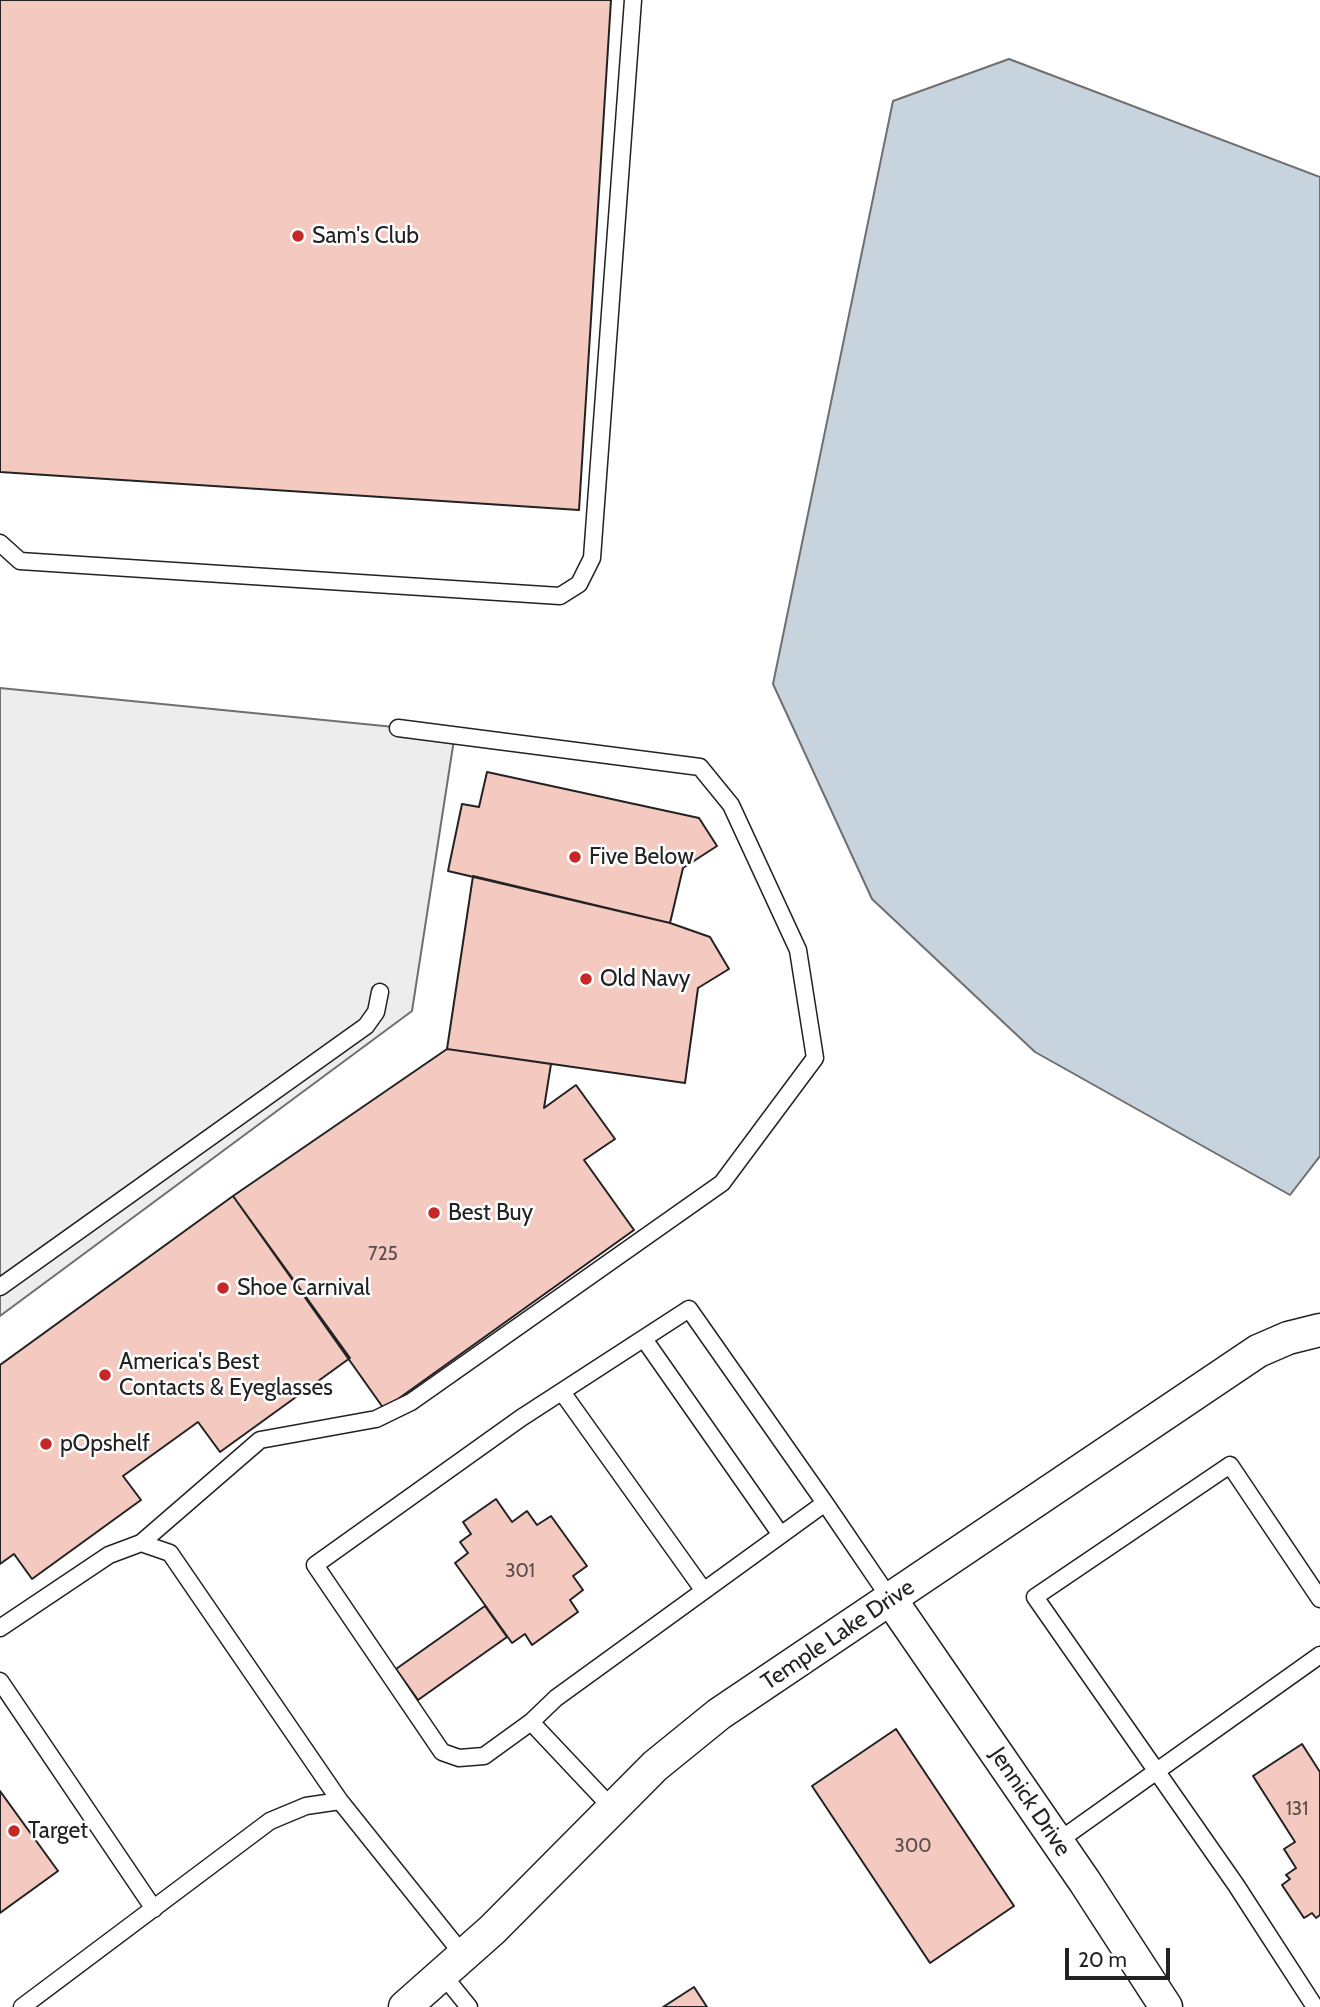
<!DOCTYPE html>
<style>
body{margin:0}
#map{position:relative;width:1320px;height:2007px;overflow:hidden;background:#fff;font-family:Cabin,sans-serif}
canvas{display:block}
.scale{position:absolute;left:1065px;top:1948px;width:105px;height:32px;box-sizing:border-box;border:4px solid #222;border-top:0;padding-left:9px;font-size:21px;line-height:24px;white-space:nowrap;color:#222;-webkit-text-stroke:5px #fff;paint-order:stroke}
</style>
<div id="map">
<canvas width="1320" height="2007"></canvas>
<div class="scale">20 m</div>
</div>
<script>
const g = document.querySelector('canvas').getContext('2d');
g.lineJoin = 'round';
function paint(path, color) { g.fillStyle = color; g.fill(path, 'evenodd'); }
const poly = rows => new Path2D(rows.map(r => 'M' + r).join(''));
function strokePath(path, color, width, dash) { g.strokeStyle = color; g.lineWidth = width; g.lineCap = dash ? 'butt' : 'round'; g.setLineDash(dash || []); g.stroke(path); }
function drawText(font, color, halo, rows, align = 'center') {
  g.font = font + ' Cabin,sans-serif'; g.lineWidth = 5; g.setLineDash([]); g.textBaseline = 'middle'; g.strokeStyle = halo; g.fillStyle = color; for (const [text, x, y, turn = 0] of rows) {
    g.save(); g.translate(x, y); g.rotate((+turn || 0) * Math.PI / 180); g.textAlign = isNaN(turn) ? turn : align; if (halo) g.strokeText(text, 0, 0); g.fillText(text, 0, 0); g.restore();
  }
}
const parking = poly([
 [0,688,455,733,412,1011,0,1316,0,688]
]);
paint(parking, '#ededed');
strokePath(parking, '#6f6f6f', 2);
const water = poly([
 [1009,59,1320,177,1320,1156,1290,1195,1035,1052,872,899,773,684,893,101,1009,59]
]);
paint(water, '#c7d3dd');
strokePath(water, '#6f6f6f', 2);
const building = poly([
 [0,0,611,0,579,510,0,472,0,0],
 [487,772,699,818,717,846,683,868,670,923,448,871,462,804,479,807,487,772],
 [473,876,670,923,710,937,729,969,698,988,685,1083,447,1049,473,876],
 [447,1049,551,1064,544,1108,576,1085,615,1139,584,1160,634,1230,384,1409,233,1196,447,1049],
 [233,1196,350,1358,220,1452,198,1422,123,1476,141,1500,32,1579,14,1554,0,1564,0,1365,233,1196],
 [496,1499,512,1522,527,1511,537,1525,551,1516,587,1566,573,1576,583,1590,570,1600,578,1612,532,1645,525,1634,512,1643,455,1563,468,1553,460,1542,471,1534,463,1522,496,1499],
 [485,1606,507,1637,418,1700,396,1669,485,1606],
 [896,1729,1014,1906,930,1963,812,1786,896,1729],
 [1302,1744,1320,1772,1320,1915,1316,1918,1312,1913,1304,1918,1282,1885,1290,1879,1286,1875,1296,1868,1284,1849,1295,1842,1253,1776,1302,1744],
 [0,1791,58,1871,0,1913,0,1791],
 [694,1987,707,2007,663,2007,694,1987]
]);
paint(building, '#f3c9c0');
strokePath(building, '#222', 2);
const service = poly([
 [0,543,20,561,560,596,579,584,592,558,633,0],
 [0,1287,366,1026,376,1012,380,992],
 [644,1339,781,1535],
 [562,1392,704,1591],
 [825,1503,556,1698,531,1722,484,1756,459,1758,442,1752,315,1565,521,1418,689,1309,825,1503,891,1600],
 [141,1543,260,1440,376,1419,411,1402,722,1183,815,1058,798,950,731,805,700,767,398,728],
 [0,1628,109,1555,141,1543,170,1553,340,1801],
 [0,1681,154,1909],
 [531,1722,613,1809],
 [1057,1842,1320,1655],
 [443,1975,469,2007],
 [22,2007,270,1821,306,1806,340,1801,464,1956],
 [1315,2007,1236,1885,1035,1597,1230,1465,1320,1599]
]);
const minor = poly([
 [891,1600,1085,1882,1166,2007],
 [405,2007,492,1930,655,1766,719,1714,1258,1351,1288,1338,1320,1330]
]);
strokePath(service, '#222', 19);
strokePath(minor, '#222', 35);
strokePath(service, '#fff', 16);
strokePath(minor, '#fff', 32);
for (const [x, y, r, color] of [
 [298,236,7,"#c62828"],
 [575,857,7,"#c62828"],
 [586,979,7,"#c62828"],
 [434,1213,7,"#c62828"],
 [223,1288,7,"#c62828"],
 [105,1375,7,"#c62828"],
 [46,1444,7,"#c62828"],
 [14,1831,7,"#c62828"]
]) { const dot = new Path2D(); dot.arc(x, y, r, 0, 2 * Math.PI); g.fillStyle = color; g.fill(dot); strokePath(dot, '#fff', 2.5); }
drawText('19px', '#564c4a', null, [
 ["725",383,1254],
 ["301",520,1571],
 ["131",1297,1809],
 ["300",913,1846]
]);
drawText('23px', '#222', '#fff', [
 ["Sam's Club",312,236],
 ["Five Below",589,857],
 ["Old Navy",600,979],
 ["Best Buy",448,1213],
 ["Shoe Carnival",237,1288],
 ["America's Best",119,1362],
 ["Contacts & Eyeglasses",119,1388],
 ["pOpshelf",60,1444],
 ["Target",28,1831]
], 'left');
drawText('23px', '#222', '#fff', [
 ["Temple Lake Drive",838,1635,-34],
 ["Jennick Drive",1030,1802,56]
]);
</script>
